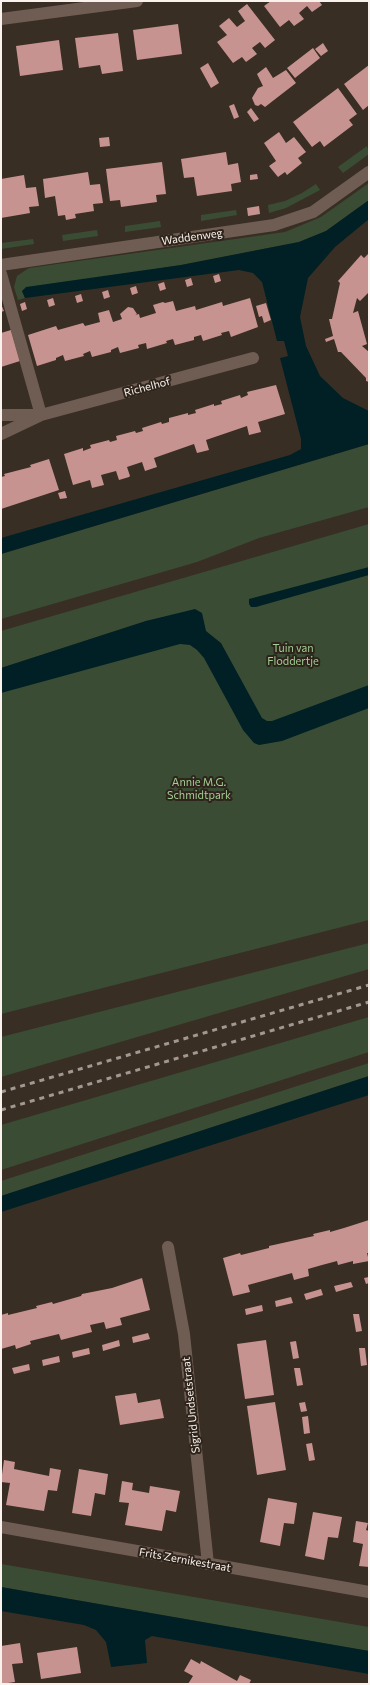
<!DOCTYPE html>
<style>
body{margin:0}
#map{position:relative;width:370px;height:1685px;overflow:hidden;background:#392e24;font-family:Commissioner,sans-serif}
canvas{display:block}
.frame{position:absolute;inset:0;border:2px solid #faf3ed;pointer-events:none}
</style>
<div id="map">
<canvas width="370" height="1685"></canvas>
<div class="frame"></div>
</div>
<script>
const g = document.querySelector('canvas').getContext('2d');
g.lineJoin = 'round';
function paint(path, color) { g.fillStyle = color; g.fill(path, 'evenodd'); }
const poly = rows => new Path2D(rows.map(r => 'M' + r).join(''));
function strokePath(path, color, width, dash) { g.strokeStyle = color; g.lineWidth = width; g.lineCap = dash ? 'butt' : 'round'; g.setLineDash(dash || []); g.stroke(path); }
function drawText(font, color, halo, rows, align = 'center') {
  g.font = font + ' Commissioner,sans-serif'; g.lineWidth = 4; g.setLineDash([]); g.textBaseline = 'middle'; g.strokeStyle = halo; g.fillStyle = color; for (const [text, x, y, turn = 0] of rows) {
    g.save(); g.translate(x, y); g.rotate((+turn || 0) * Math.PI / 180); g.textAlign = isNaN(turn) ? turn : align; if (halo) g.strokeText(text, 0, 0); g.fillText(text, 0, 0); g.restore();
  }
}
paint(poly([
 [367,146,369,154,343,173,338,167],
 [369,183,369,200,326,231,299,242,181,265,22,291,25,298,18,300,14,287,17,276,29,268,285,232,321,217],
 [316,184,320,190,286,208,269,213,268,205,285,201,302,193],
 [236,210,237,215,201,221,201,215],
 [160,221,161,227,125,232,125,226],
 [97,230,98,236,63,241,62,235],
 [33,239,34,244,1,249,1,243],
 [369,444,369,507,259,538,197,562,1,619,1,554],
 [369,524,369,920,1,1014,1,672,169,616,146,621,1,668,1,631],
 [369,943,369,969,1,1077,1,1037],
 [369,1017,369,1052,1,1170,1,1125],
 [369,1063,369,1076,1,1196,1,1181],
 [1,1564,369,1627,369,1651,1,1587]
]), '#3a4d34');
paint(poly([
 [369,200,369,219,335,247,308,278,300,317,306,346,320,376,343,398,369,411,369,444,1,554,1,538,290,455,301,449,301,439,280,358,288,356,284,341,277,341,262,282,253,273,239,270,25,298,22,291,26,287,181,265,299,242,326,231],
 [369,567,369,575,256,607,251,607,249,604,249,599],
 [195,609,202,613,206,631,221,643,262,718,267,721,272,721,369,685,369,708,282,741,259,745,254,743,243,730,204,658,197,650,190,645,180,644,1,693,1,668,146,621],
 [369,1076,369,1095,1,1212,1,1196],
 [1,1587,369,1651,369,1674,152,1636,145,1640,147,1663,111,1667,106,1642,96,1630,84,1625,1,1611]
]), '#012025');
paint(poly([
 [271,1,319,1,322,5,312,12,307,6,299,13,304,19,294,26,289,20,280,27,264,6],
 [247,4,275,40,265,48,260,42,252,48,257,54,246,62,242,57,233,63,217,42,227,35,219,26,229,18,237,27,245,21,238,11],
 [178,24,182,54,137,60,133,30],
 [118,33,123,71,102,74,100,65,79,68,75,38],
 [59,40,63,70,20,76,16,46],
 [323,43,328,51,321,56,315,49],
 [313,48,320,58,295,78,287,68],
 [208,63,219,83,211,88,200,68],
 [369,65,369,105,363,110,344,84],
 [266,67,273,78,286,70,296,83,265,107,261,104,258,106,255,105,252,98,258,88,263,86,257,74],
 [338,88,357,114,349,120,353,125,324,147,320,141,312,147,293,122],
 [234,104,239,117,234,119,229,106],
 [251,108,259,119,254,122,247,112],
 [279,132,286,143,294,137,306,152,298,158,302,163,287,175,285,172,278,177,269,166,276,161,264,143],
 [109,137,110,146,100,147,99,138],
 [226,152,228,165,238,163,241,182,231,184,232,191,197,196,194,177,184,178,181,159],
 [162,162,166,194,156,195,157,202,121,207,120,200,110,201,106,169],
 [88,172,90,185,100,184,103,203,93,204,94,211,75,214,76,218,66,220,65,215,58,216,55,196,45,198,43,179],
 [257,174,258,179,250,180,250,175],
 [24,175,26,188,36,187,39,206,29,207,30,213,1,218,1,179],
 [259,206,260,214,248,216,247,208],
 [369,253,369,292,360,301,357,298,353,313,358,311,367,344,362,346,369,352,369,382,366,381,366,378,341,352,338,352,334,339,326,342,325,339,333,336,329,319,332,319,340,283,338,281,361,255,364,258],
 [219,274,221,281,215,283,213,276],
 [191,278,193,285,187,287,185,280],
 [164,282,166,289,160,291,158,284],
 [136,286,138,293,132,295,130,288],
 [108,290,110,297,104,299,102,292],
 [81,294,83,301,77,303,75,296],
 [53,298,55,305,49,307,47,300],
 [250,298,258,327,231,337,229,331,221,333,222,335,203,341,201,335,194,337,194,340,175,345,173,339,166,341,167,343,147,349,146,343,138,345,139,348,120,353,118,347,111,350,111,352,92,357,90,351,83,354,84,356,65,361,63,355,56,358,56,360,37,366,28,335,56,326,58,330,83,323,85,326,100,322,98,313,109,310,113,322,122,319,120,314,128,307,133,308,137,314,135,315,139,314,140,318,156,313,153,305,163,302,165,303,173,301,176,311,195,306,196,310,222,302,223,306],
 [25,302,27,309,22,311,20,304],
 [266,303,271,320,264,323,262,316,259,317,256,306],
 [1,304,4,311,1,312],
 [11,330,20,361,1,367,1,333],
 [276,385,285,414,258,422,261,432,249,435,247,426,206,440,209,450,197,453,194,444,154,458,157,467,145,471,142,462,127,467,130,476,129,477,119,480,116,471,101,475,104,485,92,488,90,480,73,485,64,454,83,448,83,451,91,448,90,445,109,440,110,442,117,440,116,436,135,431,136,433,143,431,142,428,161,422,162,424,169,422,169,418,188,413,188,415,196,413,195,410,214,404,214,406,222,404,221,401,240,395,241,398,248,395,247,392],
 [49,459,59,490,1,509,1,477,5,476,4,474,31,467,30,465],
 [65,491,67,498,60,499,58,493],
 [369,1220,369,1253,367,1253,369,1261,353,1264,353,1261,338,1265,337,1261,322,1265,308,1269,309,1276,294,1280,292,1273,248,1285,250,1292,233,1296,223,1258,240,1253,241,1255,269,1248,269,1246,314,1236,313,1234,330,1230,330,1232,344,1228],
 [369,1277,369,1283,366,1284,364,1278],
 [142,1278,150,1310,120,1318,122,1325,106,1329,104,1322,90,1325,92,1332,61,1340,59,1334,30,1341,31,1344,16,1349,15,1345,1,1349,1,1315,8,1313,8,1315,37,1308,36,1306,52,1302,53,1304,81,1296,82,1294,112,1288],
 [351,1282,353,1287,336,1292,334,1286],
 [321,1289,323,1295,306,1300,304,1294],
 [291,1297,293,1303,276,1307,275,1301],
 [262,1305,263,1311,246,1315,245,1309],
 [353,1314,359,1314,362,1331,356,1332],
 [148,1333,150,1339,133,1343,132,1337],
 [119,1340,120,1346,103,1351,102,1345],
 [266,1340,274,1395,245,1399,237,1344],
 [296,1341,299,1358,293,1359,290,1342],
 [89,1348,90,1354,73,1358,72,1352],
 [359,1348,365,1348,367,1365,361,1366],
 [59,1356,60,1362,43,1366,42,1360],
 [29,1364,30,1370,14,1374,12,1368],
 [294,1368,300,1368,303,1385,297,1386],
 [136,1393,138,1403,160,1399,164,1418,120,1425,115,1396],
 [275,1402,286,1470,257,1475,247,1406],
 [305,1402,307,1411,301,1412,299,1403],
 [308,1416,310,1433,304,1434,302,1417],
 [312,1443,315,1460,309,1461,306,1444],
 [4,1460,15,1462,14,1469,49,1476,50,1468,61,1470,57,1491,48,1490,44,1511,6,1505,10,1483,1,1482],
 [79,1469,108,1474,105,1495,95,1493,91,1516,72,1513],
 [122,1481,133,1483,132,1490,149,1493,150,1486,180,1491,176,1512,166,1510,162,1531,125,1525,129,1503,119,1502],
 [268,1498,297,1503,294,1524,284,1523,280,1546,260,1542],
 [313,1512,342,1517,338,1538,328,1537,324,1560,305,1556],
 [356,1521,368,1523,366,1530,369,1531,369,1567,359,1566,363,1544,353,1542],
 [20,1643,23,1663,12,1664,15,1682,1,1684,1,1646],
 [77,1647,81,1673,41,1679,37,1653],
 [191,1659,200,1664,201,1661,237,1681,240,1675,251,1680,249,1684,188,1684,193,1676,184,1671]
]), '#c79390');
strokePath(poly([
 [1,19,137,1],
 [1,265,274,225,313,212,369,172],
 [1,274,41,415,1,415],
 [1,434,41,415,253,358],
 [168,1247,184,1334,208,1564],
 [1,1527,369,1592]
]), '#6f5d53', 12);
strokePath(poly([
 [1,1092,369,985],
 [1,1110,369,1002]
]), '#a19891', 3, [5, 5]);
drawText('11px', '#faf3ed', '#2e241b', [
 ["Waddenweg",192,237,-8],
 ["Richelhof",147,387,-15],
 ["Sigrid Undsetstraat",191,1405,-96],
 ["Frits Zernikestraat",185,1560,10]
]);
drawText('11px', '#a2cf94', '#2e241b', [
 ["Tuin van",293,648],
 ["Floddertje",293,661],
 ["Annie M.G.",199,782],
 ["Schmidtpark",199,795]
]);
</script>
